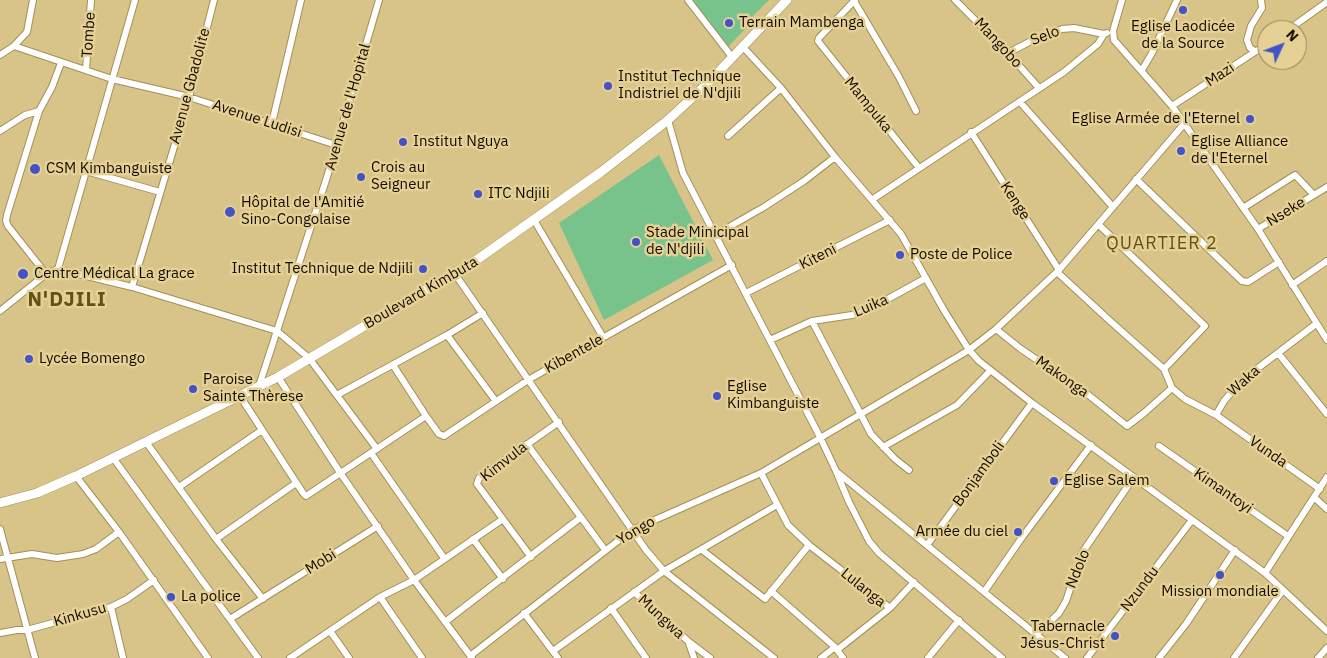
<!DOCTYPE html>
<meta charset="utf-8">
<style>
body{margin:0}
#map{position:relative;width:1327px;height:658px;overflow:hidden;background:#d8c388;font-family:"IBM Plex Sans",sans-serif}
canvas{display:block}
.north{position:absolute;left:1257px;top:20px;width:50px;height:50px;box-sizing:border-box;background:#e5d095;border:1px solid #918259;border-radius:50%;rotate:47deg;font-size:14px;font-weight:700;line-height:20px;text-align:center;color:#130c00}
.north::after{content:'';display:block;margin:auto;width:18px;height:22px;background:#4153c7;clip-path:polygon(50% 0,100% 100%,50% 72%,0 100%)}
</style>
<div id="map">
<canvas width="1327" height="658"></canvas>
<div class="north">N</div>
</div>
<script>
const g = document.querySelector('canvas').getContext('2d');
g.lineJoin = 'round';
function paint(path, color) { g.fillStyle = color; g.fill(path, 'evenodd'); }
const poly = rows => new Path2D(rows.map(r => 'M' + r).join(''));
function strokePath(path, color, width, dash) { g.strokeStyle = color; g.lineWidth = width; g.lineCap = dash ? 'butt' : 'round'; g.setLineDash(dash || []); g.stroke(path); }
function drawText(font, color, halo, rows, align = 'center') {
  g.font = font + ' "IBM Plex Sans",sans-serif'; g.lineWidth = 5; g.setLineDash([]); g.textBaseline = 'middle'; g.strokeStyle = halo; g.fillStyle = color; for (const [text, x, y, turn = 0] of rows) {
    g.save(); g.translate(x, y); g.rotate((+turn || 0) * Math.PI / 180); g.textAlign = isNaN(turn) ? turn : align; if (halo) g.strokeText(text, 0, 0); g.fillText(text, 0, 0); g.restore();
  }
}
paint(poly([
 [693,0,769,0,749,20,748,26,727,48],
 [659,155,713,260,604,320,559,223]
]), '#78c38c');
const street = poly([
 [688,0,732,57],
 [855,0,819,38,818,41,919,168],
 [955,0,1008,53,1039,88],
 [1122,0,1113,31,1114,40,1172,106,1258,229,1327,340],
 [854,1,899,77,916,111],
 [1288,30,1327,2],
 [14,46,112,79,189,97,336,145],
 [743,47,781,88,835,157,901,234,945,312,969,350,979,361,1032,403,1265,573,1327,631],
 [1255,51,1250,48,1247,40,1251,26,1262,8,1261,0],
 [1008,53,1033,40,1062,29,1074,28,1104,34,1107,33],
 [0,55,14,46,27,32,33,0],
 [86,70,91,0],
 [1142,70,1152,53,1177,0],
 [1020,102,1113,207],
 [1172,106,1267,44],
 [668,120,683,173,820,437,836,471,849,502,869,541,879,553,1002,658],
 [272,123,301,0],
 [0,131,25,115,39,111],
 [971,132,1059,270],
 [728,136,781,88],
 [86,171,160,192],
 [1136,179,1242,281,1248,282,1279,262],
 [873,199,1064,72,1098,44,1104,34],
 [1243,208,1295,175,1314,195],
 [534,220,603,337],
 [1258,229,1327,187],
 [715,235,764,207,804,181,835,157],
 [58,269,135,0],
 [1057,272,1109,320,1164,369],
 [46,274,8,226,6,221,7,215,39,111,52,87,61,63],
 [455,274,646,550,664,571,774,658],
 [1292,285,1327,261],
 [132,287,189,97,214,0],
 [746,293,890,220],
 [0,311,46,274,58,269,132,287,277,331,309,358,377,449],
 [812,321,871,434,895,459,909,470],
 [996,329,1021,349,1086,393,1127,426,1144,413,1172,388,1164,369,1205,326,1099,225],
 [447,335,495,400],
 [770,340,812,321,852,315,866,311,926,278],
 [1278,353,1327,414],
 [393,365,426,416,439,434,444,436,528,380,732,265],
 [278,377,341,474,414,580,472,658],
 [259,386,327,177,379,0],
 [1172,388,1185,399,1216,415,1320,489],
 [337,395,447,335,483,313],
 [240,396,303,493,306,496,426,416],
 [1216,415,1224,401,1241,381,1316,324],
 [146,442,216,539,263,599],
 [527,444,605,550],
 [1159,446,1288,536],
 [883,447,957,405,990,371],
 [371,453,444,558],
 [114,459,258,658],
 [837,472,1065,658],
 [761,473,788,525,809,545,890,608],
 [76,476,119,532,208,658],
 [179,487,262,430],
 [1315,498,1327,509],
 [0,529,35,658],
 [216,539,296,483],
 [473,539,503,579],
 [927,545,1032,403],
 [702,550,765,599,809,545],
 [531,557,477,484,479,478,559,422],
 [0,559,32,554,57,558,83,554,96,549,119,532],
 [1265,573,1327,477],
 [771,591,835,647,843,658],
 [634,592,689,642,710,658],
 [984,592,1023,536,1091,445],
 [380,597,422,658],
 [111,607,123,658],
 [611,608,646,658],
 [524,613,558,658],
 [230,619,378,526],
 [445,622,580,518],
 [330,631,349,658],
 [0,633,17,630,27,630,111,607,127,599,154,580],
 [1036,635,1059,613,1066,601,1082,553,1134,477],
 [689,643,694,658],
 [837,650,890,608,914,582],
 [553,651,664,571,777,505],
 [470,656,632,530,761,473,969,350,996,329,1059,270,1184,124],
 [290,658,380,597,414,580,503,519],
 [821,658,835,647],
 [928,658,959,620],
 [1087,658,1192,520],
 [1159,658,1186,624,1235,550],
 [1234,658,1283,590],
 [1318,658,1327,648]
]);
const secondary = poly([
 [0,503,37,493,76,476,278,377,478,259,601,172,668,120,707,84,787,0]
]);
strokePath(street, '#a39056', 8);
strokePath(secondary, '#a39056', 10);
strokePath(street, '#fff', 6);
strokePath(secondary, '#fff', 9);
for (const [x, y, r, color] of [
 [1183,10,5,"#4153c7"],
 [729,23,5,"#4153c7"],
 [608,86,5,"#4153c7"],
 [1250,119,5,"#4153c7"],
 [403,142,5,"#4153c7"],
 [1181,151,5,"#4153c7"],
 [35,169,6,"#4153c7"],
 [361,177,5,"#4153c7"],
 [478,194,5,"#4153c7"],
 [230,212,6,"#4153c7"],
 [636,242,5,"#4153c7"],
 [900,255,5,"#4153c7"],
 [423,269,5,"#4153c7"],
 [23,274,6,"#4153c7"],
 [29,359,5,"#4153c7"],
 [193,389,5,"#4153c7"],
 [717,396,5,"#4153c7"],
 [1054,481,5,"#4153c7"],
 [1018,532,5,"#4153c7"],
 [1220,575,5,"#4153c7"],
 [171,597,5,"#4153c7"],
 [1115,636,5,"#4153c7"]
]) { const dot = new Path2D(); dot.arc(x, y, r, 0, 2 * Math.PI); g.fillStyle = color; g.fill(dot); strokePath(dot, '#e5d095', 2); }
drawText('15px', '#130c00', '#e5d095', [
 ["Terrain Mambenga",739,23],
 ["Eglise Laodicée",1183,27,"center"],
 ["de la Source",1183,44,"center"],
 ["Institut Technique",618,77],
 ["Indistriel de N'djili",618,94],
 ["Eglise Armée de l'Eternel",1240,119,"right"],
 ["Institut Nguya",413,142],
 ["Eglise Alliance",1191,142],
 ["de l'Eternel",1191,159],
 ["Crois au",371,168],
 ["Seigneur",371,185],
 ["CSM Kimbanguiste",46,169],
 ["ITC Ndjili",488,194],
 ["Hôpital de l'Amitié",241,203],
 ["Sino-Congolaise",241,220],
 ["Stade Minicipal",646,233],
 ["de N'djili",646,250],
 ["Poste de Police",910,255],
 ["Institut Technique de Ndjili",413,269,"right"],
 ["Centre Médical La grace",34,274],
 ["Lycée Bomengo",39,359],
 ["Paroise",203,380],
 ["Sainte Thèrese",203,397],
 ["Eglise",727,387],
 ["Kimbanguiste",727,404],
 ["Eglise Salem",1064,481],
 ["Armée du ciel",1008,532,"right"],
 ["Mission mondiale",1220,592,"center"],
 ["La police",181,597],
 ["Tabernacle",1105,627,"right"],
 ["Jésus-Christ",1105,644,"right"]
], 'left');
drawText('15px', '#130c00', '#e5d095', [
 ["Tombe",89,35,-86],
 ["Selo",1045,36,-21],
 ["Mangobo",998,43,47],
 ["Mazi",1220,75,-33],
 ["Avenue Gbadolite",190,86,-75],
 ["Mampuka",868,105,51],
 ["Avenue de l'Hopital",348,107,-74],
 ["Avenue Ludisi",257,119,18],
 ["Kenge",1015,201,57],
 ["Nseke",1286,212,-32],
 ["Kiteni",818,257,-27],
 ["Boulevard Kimbuta",421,293,-30],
 ["Luika",871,306,-23],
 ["Kibentele",574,354,-29],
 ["Makonga",1062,377,35],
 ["Waka",1244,381,-42],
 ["Vunda",1268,452,35],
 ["Kimvula",504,462,-38],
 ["Bonjamboli",979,474,-54],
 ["Kimantoyi",1223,491,35],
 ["Yongo",636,531,-30],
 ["Mobi",321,562,-32],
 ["Ndolo",1078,569,-68],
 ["Lulanga",863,588,39],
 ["Nzundu",1140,589,-53],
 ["Kinkusu",80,615,-16],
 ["Mungwa",661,617,43]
]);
g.letterSpacing = '1px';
drawText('18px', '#645215', '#e5d095', [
 ["QUARTIER 2",1162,244]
]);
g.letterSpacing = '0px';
g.letterSpacing = '1px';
drawText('bold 20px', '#645215', '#e5d095', [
 ["N'DJILI",67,300]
]);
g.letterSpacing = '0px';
</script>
